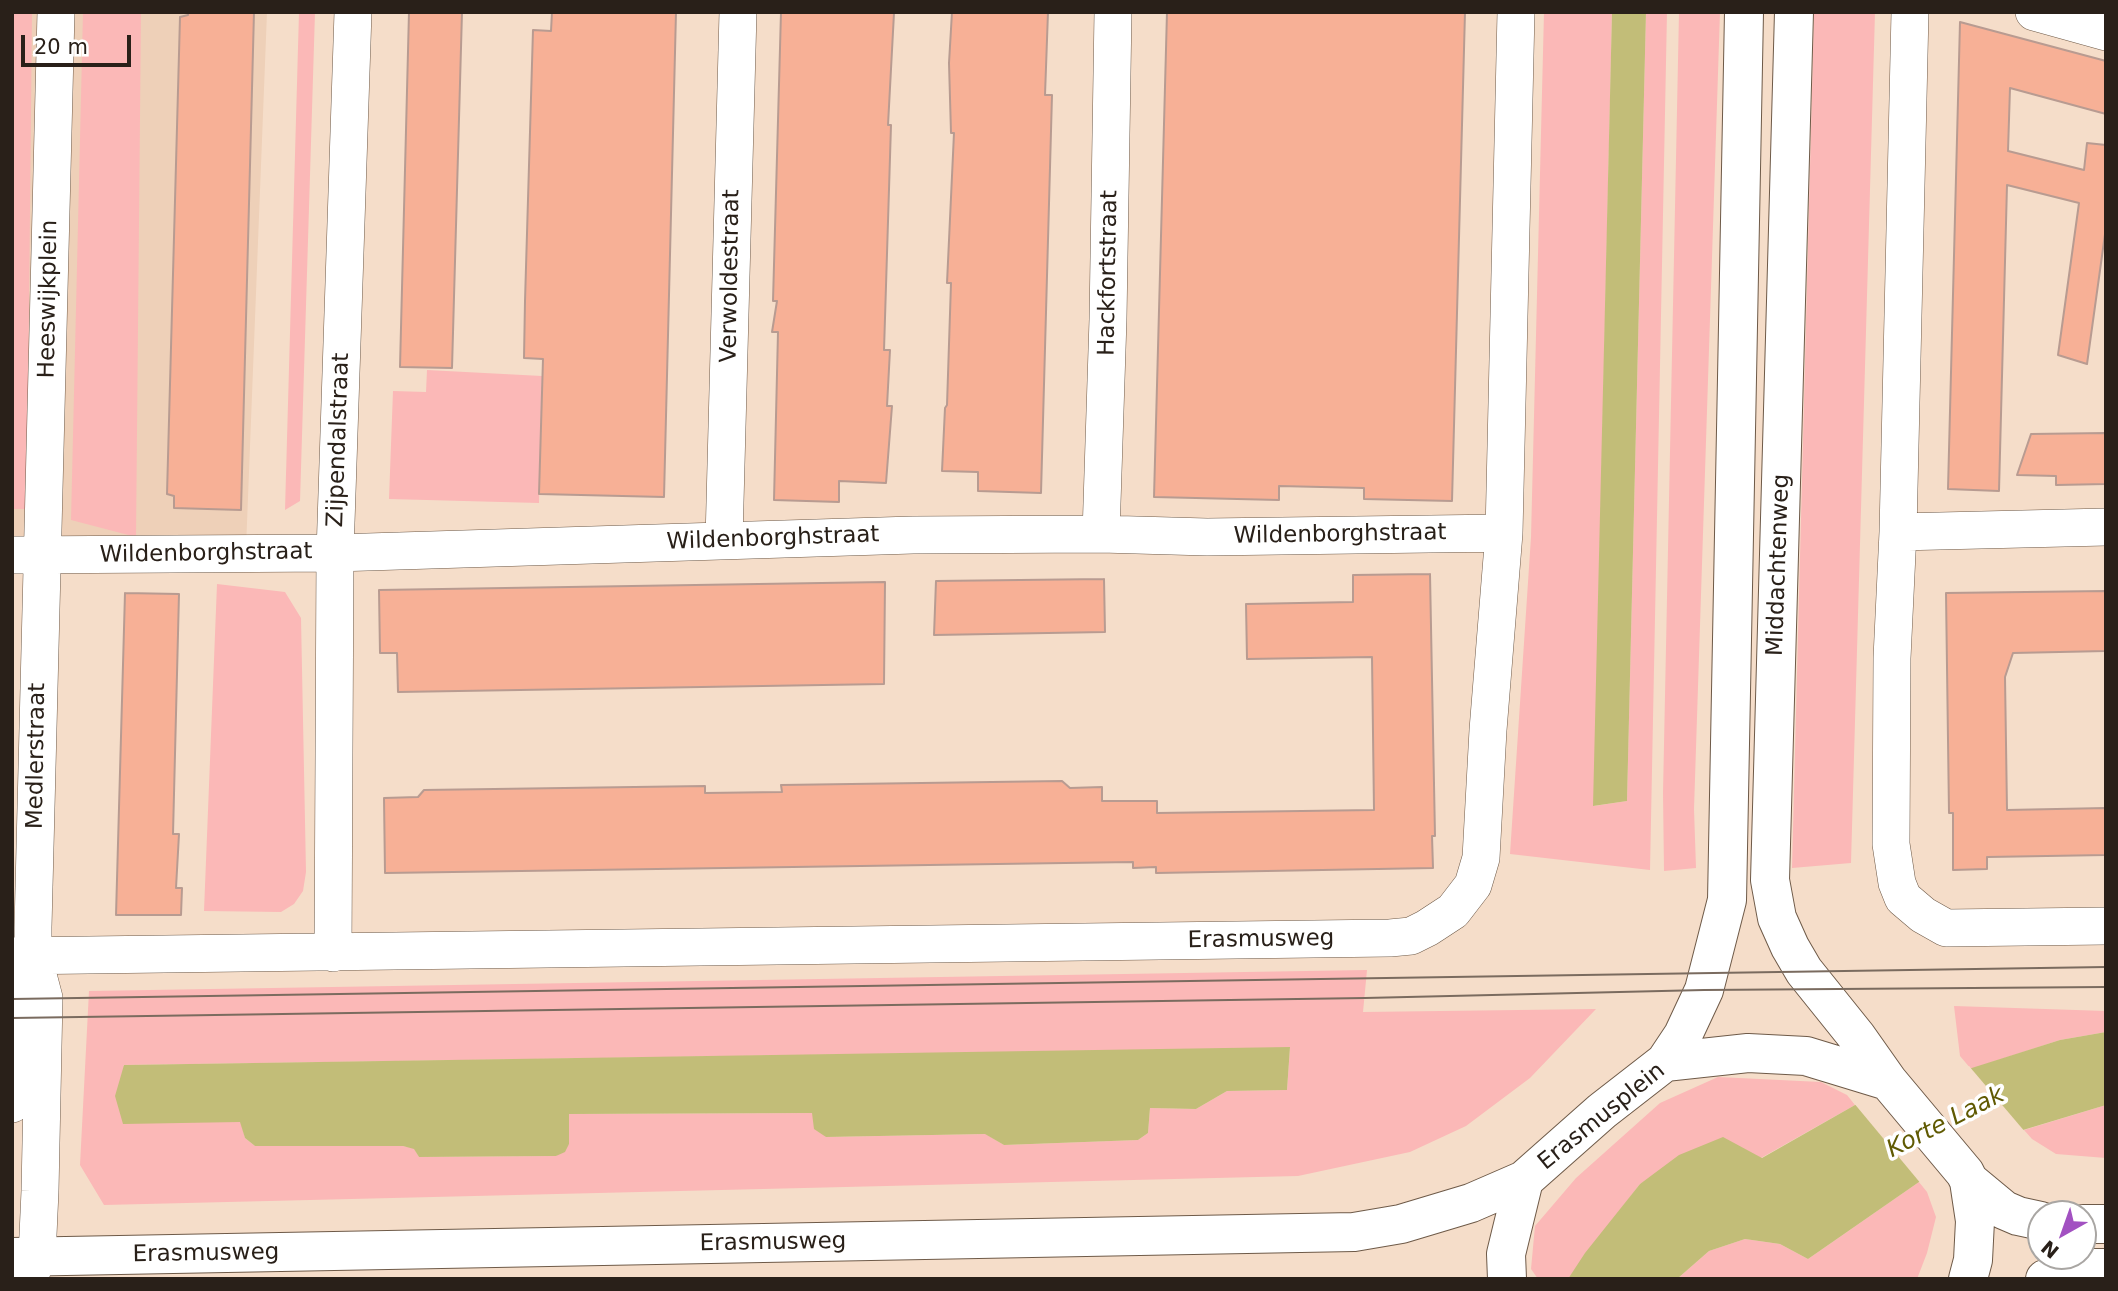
<!DOCTYPE html>
<style>
body{margin:0}
#map{position:relative;width:2118px;height:1291px;overflow:hidden;background:#f5ddc9;font-family:"DejaVu Sans",sans-serif}
canvas{display:block}
.frame{position:absolute;inset:0;border:14px solid #292019;pointer-events:none}
.north{position:absolute;left:2027px;top:1200px;width:70px;height:70px;box-sizing:border-box;background:#fff;border:2px solid #a9a6a3;border-radius:50%;rotate:220deg;font-size:19px;font-weight:700;line-height:28px;text-align:center;color:#292019}
.north::after{content:'';display:block;margin:auto;width:24px;height:32px;background:#a251c1;clip-path:polygon(50% 0,100% 100%,50% 72%,0 100%)}
.scale{position:absolute;left:21px;top:35px;width:110px;height:32px;box-sizing:border-box;border:4px solid #292019;border-top:0;padding-left:9px;font-size:21px;line-height:24px;white-space:nowrap;color:#292019;-webkit-text-stroke:5px #fff;paint-order:stroke}
</style>
<div id="map">
<canvas width="2118" height="1291"></canvas>
<div class="frame"></div>
<div class="north">N</div>
<div class="scale">20 m</div>
</div>
<script>
const g = document.querySelector('canvas').getContext('2d');
g.lineJoin = 'round';
function paint(path, color) { g.fillStyle = color; g.fill(path, 'evenodd'); }
const poly = rows => new Path2D(rows.map(r => 'M' + r).join(''));
function strokePath(path, color, width, dash) { g.strokeStyle = color; g.lineWidth = width; g.lineCap = dash ? 'butt' : 'round'; g.setLineDash(dash || []); g.stroke(path); }
function drawText(font, color, halo, rows, align = 'center') {
  g.font = font + ' "DejaVu Sans",sans-serif'; g.lineWidth = 7; g.setLineDash([]); g.textBaseline = 'middle'; g.strokeStyle = halo; g.fillStyle = color; for (const [text, x, y, turn = 0] of rows) {
    g.save(); g.translate(x, y); g.rotate((+turn || 0) * Math.PI / 180); g.textAlign = isNaN(turn) ? turn : align; if (halo) g.strokeText(text, 0, 0); g.fillText(text, 0, 0); g.restore();
  }
}
paint(poly([
 [12,12,267,12,246,548,12,546]
]), '#eed0b8');
paint(poly([
 [12,12,32,12,27,509,12,509],
 [83,12,141,12,136,537,71,520],
 [299,12,315,12,300,501,285,510],
 [1544,12,1612,12,1594,806,1627,801,1646,12,1667,12,1650,870,1510,854,1531,537],
 [1679,12,1720,12,1694,809,1696,868,1664,871,1663,793],
 [1814,12,1875,12,1851,863,1792,868],
 [427,370,542,376,539,503,389,499,393,391,426,392],
 [217,584,285,592,301,618,306,872,303,891,294,904,281,912,204,911],
 [1367,970,1363,1012,1596,1009,1530,1078,1466,1126,1410,1152,1298,1176,104,1205,80,1165,89,991],
 [1290,1048,1287,1090,1227,1091,1196,1109,1150,1108,1148,1133,1138,1140,1004,1145,986,1134,826,1137,812,1113,568,1114,569,1144,556,1156,419,1157,414,1148,403,1146,255,1146,245,1138,241,1122,123,1065],
 [1954,1006,2106,1011,2106,1032,2060,1040,1971,1069,1960,1056],
 [1718,1077,1821,1082,1847,1095,1855,1105,1761,1158,1723,1138,1640,1184,1568,1279,1538,1279,1531,1269,1535,1226,1576,1178,1660,1103],
 [2106,1105,2106,1158,2056,1154,2032,1139,2024,1130],
 [1919,1182,1927,1192,1936,1217,1927,1253,1917,1279,1677,1279,1709,1251,1745,1239,1780,1244,1808,1259]
]), '#fbb8b7');
paint(poly([
 [1612,12,1646,12,1627,801,1593,806],
 [2106,1032,2106,1105,2023,1130,1919,1182,1808,1259,1780,1244,1745,1239,1709,1251,1677,1279,1568,1279,1585,1253,1640,1184,1679,1155,1723,1137,1762,1158,1855,1105,2060,1040],
 [1290,1047,1287,1090,1227,1091,1196,1109,1150,1108,1148,1133,1138,1140,1004,1145,985,1134,826,1137,814,1129,812,1113,569,1114,569,1144,565,1152,556,1156,419,1157,414,1149,403,1146,255,1146,245,1138,240,1122,123,1124,115,1096,124,1065]
]), '#c2bd78');
paint(poly([
 [1969,1066,2026,1133,1922,1185,1853,1102]
]), '#f5ddc9');
const building = poly([
 [188,12,254,12,241,510,174,508,174,496,167,494,180,17,188,15,188,12],
 [409,12,462,12,452,368,400,367,409,12],
 [552,12,676,12,664,497,539,494,543,359,524,358,525,301,533,30,551,31,552,12],
 [781,12,894,13,888,125,891,125,884,350,890,350,887,406,892,406,886,483,839,481,839,502,774,500,778,332,772,332,777,301,773,301,781,12],
 [952,12,1048,12,1045,95,1052,95,1041,493,978,491,978,472,942,471,945,408,947,405,951,283,947,283,954,133,951,133,949,63,952,12],
 [1167,12,1465,12,1452,501,1364,499,1364,488,1279,486,1279,500,1154,497,1167,12],
 [1960,22,2106,61,2106,114,2010,88,2008,151,2084,170,2087,143,2106,145,2106,227,2087,364,2058,355,2079,203,2007,185,1999,491,1948,489,1960,22],
 [2106,433,2106,484,2056,485,2056,476,2017,475,2031,434,2106,433],
 [1430,574,1435,836,1432,836,1433,868,1156,873,1156,867,1133,868,1133,862,385,873,384,798,418,797,424,790,705,786,705,793,782,792,781,785,1062,781,1070,788,1102,787,1102,801,1157,801,1157,813,1374,810,1372,657,1247,659,1246,604,1353,602,1353,575,1430,574],
 [1104,579,1105,632,934,635,936,581,1104,579],
 [885,582,884,684,398,692,397,653,380,653,379,590,885,582],
 [2106,591,2106,651,2013,653,2005,677,2007,810,2106,808,2106,855,1987,857,1987,869,1953,870,1953,813,1949,813,1946,593,2106,591],
 [125,593,179,594,173,834,179,834,176,888,182,888,181,915,116,915,125,593]
]);
paint(building, '#f7b096');
strokePath(building, '#b89b91', 2);
const minor = poly([
 [1910,12,1898,532,1892,658,1891,844,1897,883,1903,898,1923,915,1946,928,2106,926],
 [2034,12,2106,32],
 [1898,532,2106,527],
 [1101,534,1108,319,1113,12],
 [724,540,738,12],
 [12,555,335,553,913,535,1101,534,1207,537,1504,533],
 [333,953,335,553,353,12],
 [12,956,1390,938,1411,936,1427,928,1453,911,1473,885,1481,858,1488,730,1504,533,1516,12],
 [12,1104,19,999,25,980],
 [29,1279,37,1257,40,1191,44,998,33,956,33,927,56,12]
]);
const secondary = poly([
 [1794,12,1770,880,1777,918,1790,947,1804,971,1857,1037,1888,1081,1965,1173,1969,1181,1975,1221,1973,1260,1968,1279],
 [1665,1062,1683,1035,1704,990,1727,900,1744,12],
 [1969,1181,2004,1210,2018,1216,2041,1221],
 [2083,1224,2106,1224],
 [12,1257,1354,1232,1401,1224,1471,1203,1524,1180],
 [1507,1279,1506,1254,1524,1180,1602,1111,1665,1062,1748,1053,1806,1056,1888,1081],
 [2045,1279,2080,1268,2106,1268]
]);
strokePath(minor, '#6e5a48', 38);
strokePath(secondary, '#6e5a48', 40);
strokePath(minor, '#fff', 37);
strokePath(secondary, '#fff', 38);
strokePath(poly([
 [12,999,2106,967],
 [12,1018,1365,998,1704,990,2106,987]
]), '#7a6b5f', 2);
drawText('23px', '#292019', '#fff', [
 ["Hackfortstraat",1109,273,-89],
 ["Verwoldestraat",731,276,-89],
 ["Heeswijkplein",49,299,-89],
 ["Zijpendalstraat",339,440,-88],
 ["Wildenborghstraat",1340,535,-1],
 ["Wildenborghstraat",773,539,-2],
 ["Wildenborghstraat",206,554,-1],
 ["Middachtenweg",1779,565,-88],
 ["Medlerstraat",37,756,-89],
 ["Erasmusweg",1261,940,-1],
 ["Erasmusplein",1602,1117,-39],
 ["Erasmusweg",773,1243,-1],
 ["Erasmusweg",206,1254,-1]
]);
drawText('italic 24px', '#605a02', '#fff', [
 ["Korte Laak",1946,1123,-27]
]);
</script>
